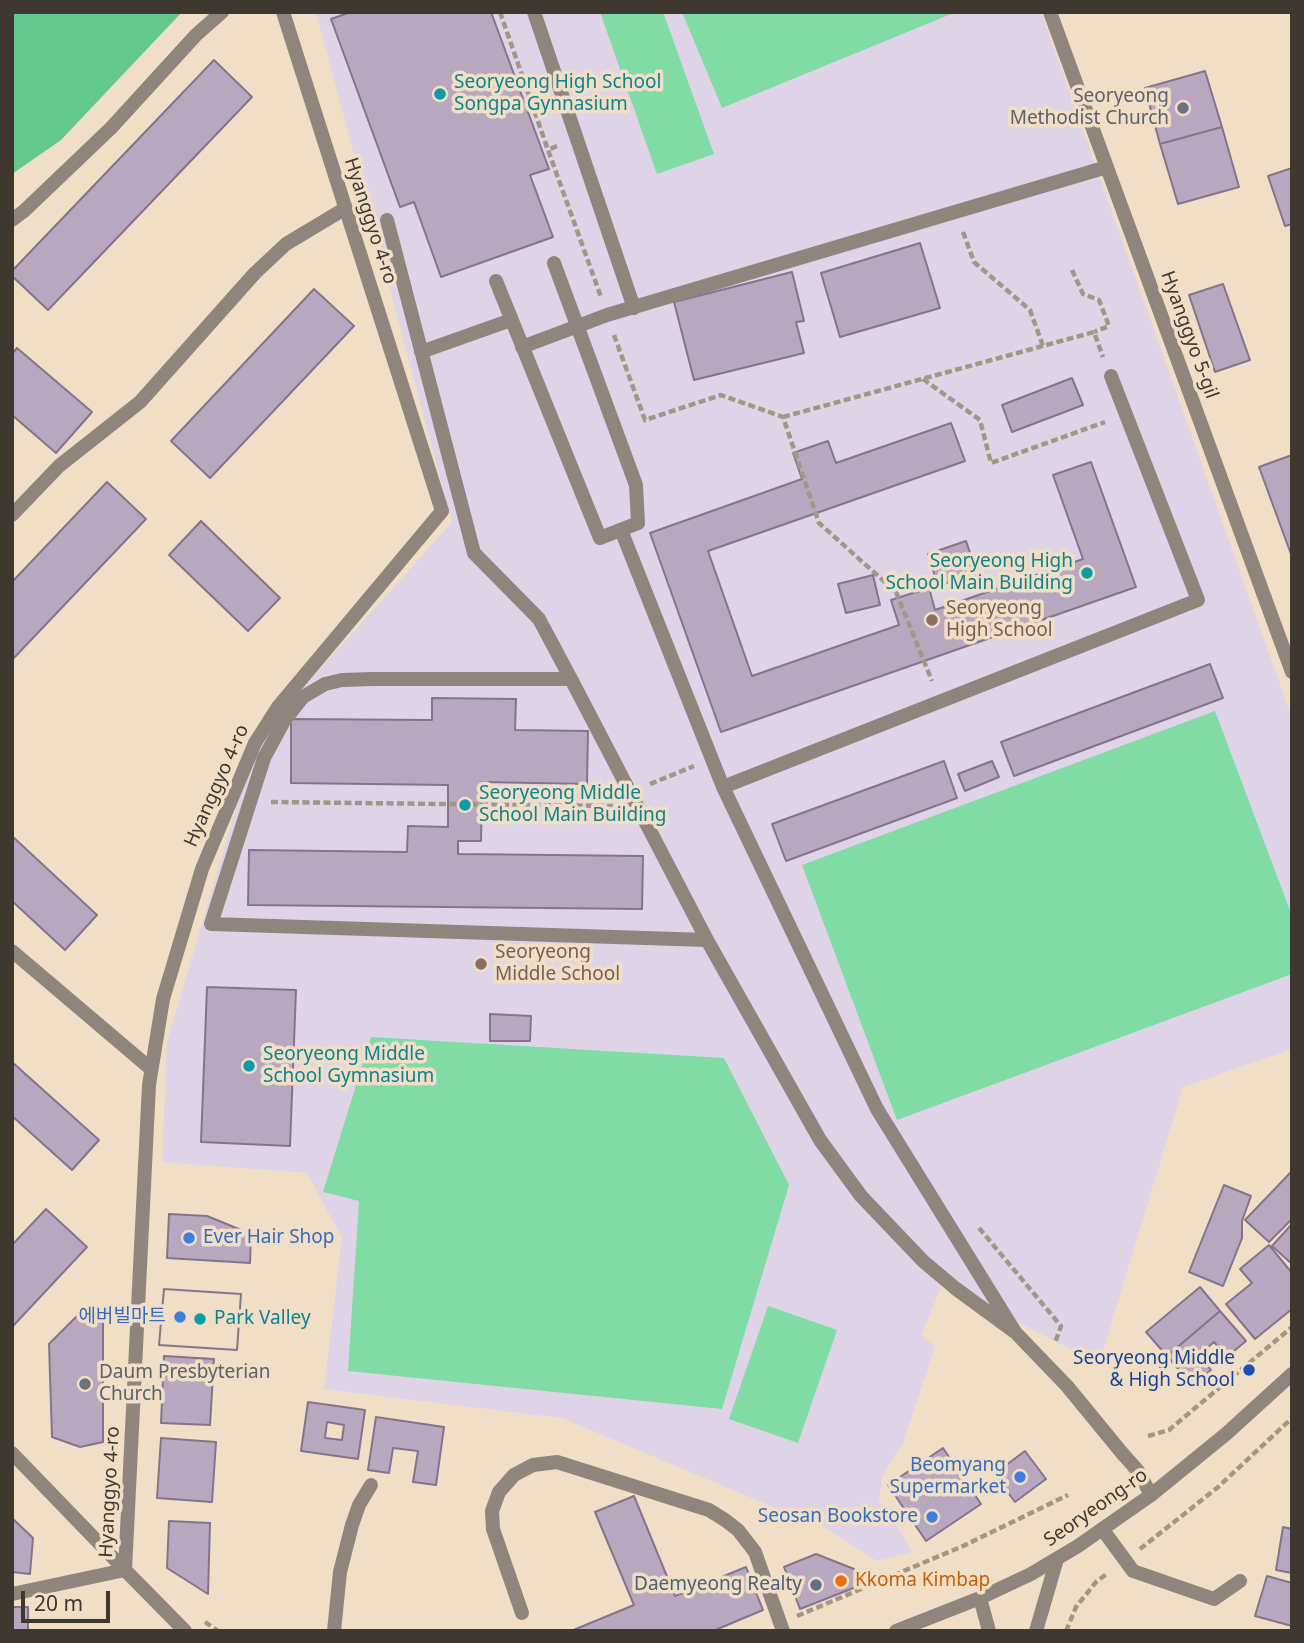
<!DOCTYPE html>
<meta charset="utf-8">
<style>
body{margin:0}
#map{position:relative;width:1304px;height:1643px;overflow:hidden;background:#f0dfc6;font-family:"Noto Sans",sans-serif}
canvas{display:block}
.frame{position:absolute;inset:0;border:14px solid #3e382e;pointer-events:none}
.scale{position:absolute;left:21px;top:1591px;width:89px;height:32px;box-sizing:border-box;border:4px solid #3e382e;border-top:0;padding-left:9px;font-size:21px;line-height:24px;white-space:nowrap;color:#3e382e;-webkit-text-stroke:5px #f0dfc6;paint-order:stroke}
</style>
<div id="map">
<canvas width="1304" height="1643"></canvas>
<div class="frame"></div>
<div class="scale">20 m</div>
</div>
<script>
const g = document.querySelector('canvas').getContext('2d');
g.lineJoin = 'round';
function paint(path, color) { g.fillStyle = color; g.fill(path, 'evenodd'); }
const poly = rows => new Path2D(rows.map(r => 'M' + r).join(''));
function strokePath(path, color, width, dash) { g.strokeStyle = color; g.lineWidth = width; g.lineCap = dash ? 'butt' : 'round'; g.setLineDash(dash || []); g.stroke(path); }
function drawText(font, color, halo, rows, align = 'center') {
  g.font = font + ' "Noto Sans","Noto Sans KR",sans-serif'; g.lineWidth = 7; g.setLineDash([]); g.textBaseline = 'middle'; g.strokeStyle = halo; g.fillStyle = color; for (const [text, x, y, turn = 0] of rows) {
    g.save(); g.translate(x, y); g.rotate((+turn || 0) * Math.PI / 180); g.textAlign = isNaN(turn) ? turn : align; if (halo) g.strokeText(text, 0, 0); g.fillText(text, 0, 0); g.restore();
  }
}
paint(poly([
 [316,12,1041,12,1292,718,1292,1049,1183,1087,1099,1364,943,1283,921,1335,935,1346,903,1443,882,1477,879,1502,901,1532,912,1552,877,1561,818,1523,785,1512,562,1418,324,1389,342,1238,307,1173,162,1162,167,1042,246,775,279,715,452,522]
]), '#ded3e7');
paint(poly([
 [600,12,663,12,714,154,657,174],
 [682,12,956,12,722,108],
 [1215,711,1292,916,1292,974,897,1120,802,865],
 [371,1037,724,1058,789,1185,722,1409,348,1371,359,1201,323,1192],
 [768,1306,837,1330,798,1443,729,1419]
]), '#81dba5');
paint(poly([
 [12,12,182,12,61,140,12,174]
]), '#62c88e');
const building = poly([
 [351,12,491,12,549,169,530,175,553,237,441,277,414,202,400,207,331,19,351,12],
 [214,60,252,97,48,310,12,276,12,271,214,60],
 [1205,71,1222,127,1160,144,1145,88,1205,71],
 [1222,127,1239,187,1178,204,1160,144,1222,127],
 [1292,168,1292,224,1285,226,1268,176,1292,168],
 [920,243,940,308,840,337,821,273,920,243],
 [792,272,804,321,796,322,804,353,694,380,674,302,792,272],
 [1223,284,1250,360,1215,372,1189,295,1223,284],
 [314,289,354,326,210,478,171,441,314,289],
 [17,348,92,412,56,453,12,415,12,354,17,348],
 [1072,378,1083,405,1012,432,1002,405,1072,378],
 [951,423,965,461,708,551,752,676,899,625,891,600,929,588,935,610,1083,559,1053,475,1091,462,1136,587,721,732,650,533,802,479,793,453,828,441,836,463,951,423],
 [1292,455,1292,557,1259,467,1292,455],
 [107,482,146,519,12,660,12,582,107,482],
 [201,521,280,598,248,631,169,555,201,521],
 [966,541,977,573,938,586,928,554,966,541],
 [873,575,880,605,846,613,838,584,873,575],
 [1210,664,1223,698,1014,776,1001,742,1210,664],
 [432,698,516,699,515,730,588,731,587,784,482,782,481,841,458,841,458,854,643,856,642,909,248,905,249,850,407,852,408,826,448,827,448,785,291,783,291,719,432,720,432,698],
 [944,761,957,798,786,861,772,824,944,761],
 [992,761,999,777,965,791,958,774,992,761],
 [12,836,97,915,65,950,12,901,12,836],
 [207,987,296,990,290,1146,201,1142,207,987],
 [490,1014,531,1016,530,1041,490,1041,490,1014],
 [12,1062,99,1140,72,1170,12,1116,12,1062],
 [1292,1171,1292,1219,1269,1242,1245,1220,1292,1171],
 [1224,1185,1251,1196,1242,1221,1242,1238,1223,1286,1189,1272,1224,1185],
 [46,1209,87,1247,13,1326,12,1245,46,1209],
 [169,1214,207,1216,251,1234,250,1263,167,1258,169,1214],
 [1292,1224,1292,1264,1272,1246,1292,1224],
 [1269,1245,1292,1273,1292,1309,1255,1339,1226,1304,1252,1283,1240,1269,1269,1245],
 [1200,1287,1220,1311,1167,1356,1146,1332,1200,1287],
 [164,1289,241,1294,237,1350,159,1345,164,1289],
 [164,1289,241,1294,237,1350,159,1345,164,1289],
 [1220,1311,1246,1341,1227,1357,1214,1342,1199,1355,1211,1370,1193,1386,1167,1356,1220,1311],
 [77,1316,103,1316,103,1442,80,1447,52,1437,49,1344,77,1316],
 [164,1356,214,1359,210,1425,161,1423,164,1356],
 [308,1402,365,1410,358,1459,301,1451,308,1402],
 [327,1422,344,1425,342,1440,325,1438,327,1422],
 [376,1417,444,1427,436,1485,413,1482,418,1451,393,1448,389,1473,368,1470,376,1417],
 [161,1438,216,1442,212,1502,157,1498,161,1438],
 [943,1448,981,1504,926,1541,888,1485,943,1448],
 [1025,1451,1046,1479,1015,1502,994,1474,1025,1451],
 [634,1496,675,1596,746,1567,763,1610,713,1631,571,1631,634,1605,595,1512,634,1496],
 [12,1518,33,1538,30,1574,12,1572,12,1518],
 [169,1521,210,1523,208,1594,167,1568,169,1521],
 [1283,1527,1292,1529,1292,1573,1276,1570,1283,1527],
 [816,1554,854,1569,861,1585,800,1609,784,1567,816,1554],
 [1267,1576,1292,1583,1292,1626,1255,1616,1267,1576],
 [12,1607,28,1607,28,1631,12,1631,12,1607]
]);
paint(building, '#b8a8bf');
strokePath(building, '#84748b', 2);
strokePath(poly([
 [500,12,548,150],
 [557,146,548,150,601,297],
 [963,232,974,262,1030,310,1043,346],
 [1072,270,1083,294,1099,300,1109,326,1094,332],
 [614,335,645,420,721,395,783,417,819,523,896,592,932,681],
 [923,379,980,420,991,463,1105,422],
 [783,417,1094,332,1103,357],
 [650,784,694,766],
 [271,802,613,806],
 [979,1228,1061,1326,1055,1343],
 [1148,1436,1169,1430,1292,1327],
 [1140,1549,1217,1488,1292,1418],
 [797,1616,963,1546,1068,1495],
 [205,1622,218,1631],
 [1066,1631,1076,1607,1096,1582,1108,1573]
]), '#a29684', 4.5, [7, 3.5]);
strokePath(poly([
 [534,12,634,308],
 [1050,12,1292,672],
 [387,220,474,553,539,619,571,679],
 [496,281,600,538,638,523,636,485,554,263],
 [522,347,607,315,1107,167],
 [421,352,511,320],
 [12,515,59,466,140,402,255,273,286,244,346,208],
 [621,530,723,787,877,1109,1015,1332],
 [373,679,571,679,707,940,211,924,264,758,284,721,303,697,325,684,342,680,373,679],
 [723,787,1198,600,1111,376],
 [707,940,820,1140,861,1196,923,1261,955,1288,1015,1332,1067,1386,1122,1453,1138,1471,1151,1495],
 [12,951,151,1069],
 [1103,1530,1133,1571,1214,1599,1240,1581],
 [522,1613,493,1529,492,1511,499,1492,514,1475,533,1465,557,1462,709,1510,725,1520,738,1530,755,1552,783,1631],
 [334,1631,340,1572,352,1525,359,1505,371,1485]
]), '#8f857d', 14);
strokePath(poly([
 [12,220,24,211,111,128,196,35,222,12],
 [12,1453,125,1570],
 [12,1594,125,1570],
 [185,1631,125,1570,149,1085,163,999,202,869,255,743,278,707,442,511,283,12]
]), '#8f857d', 14);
strokePath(poly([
 [980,1598,989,1631],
 [896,1631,980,1598,1031,1574,1078,1546,1151,1495,1226,1434,1292,1374],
 [1036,1631,1057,1559]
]), '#8f857d', 14);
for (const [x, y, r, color] of [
 [440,94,7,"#0f9aa8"],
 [1183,108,7,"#6b7280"],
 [1087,573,7,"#0f9aa8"],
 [932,620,7,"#8d6e63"],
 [465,805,7,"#0f9aa8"],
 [481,964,7,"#8d6e63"],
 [249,1066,7,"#0f9aa8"],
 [189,1238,7,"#3f7fe0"],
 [180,1317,7,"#3f7fe0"],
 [200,1319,7,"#0f9aa8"],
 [1249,1370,7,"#1a4fb4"],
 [85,1384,7,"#6b7280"],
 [1020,1477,7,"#3f7fe0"],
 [932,1517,7,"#3f7fe0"],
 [841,1581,7,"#e8710a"],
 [816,1585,7,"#5c6f8a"]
]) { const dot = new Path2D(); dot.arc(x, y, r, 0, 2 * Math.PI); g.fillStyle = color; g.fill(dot); strokePath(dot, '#f0dfc6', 2.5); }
drawText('19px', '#0d838f', '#f0dfc6', [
 ["Seoryeong High School",454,83],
 ["Songpa Gynnasium",454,105],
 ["Seoryeong High",1073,562,"right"],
 ["School Main Building",1073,584,"right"],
 ["Seoryeong Middle",479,794],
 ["School Main Building",479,816],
 ["Seoryeong Middle",263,1055],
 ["School Gymnasium",263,1077],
 ["Park Valley",214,1319]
], 'left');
drawText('19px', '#5b616d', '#f0dfc6', [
 ["Seoryeong",1169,97],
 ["Methodist Church",1169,119],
 ["Daum Presbyterian",99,1373,"left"],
 ["Church",99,1395,"left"]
], 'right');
drawText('19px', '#3e382e', '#f0dfc6', [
 ["Hyanggyo 4-ro",370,221,72],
 ["Hyanggyo 5-gil",1189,335,70],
 ["Hyanggyo 4-ro",217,786,-66],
 ["Hyanggyo 4-ro",110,1492,-87],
 ["Seoryeong-ro",1096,1508,-35]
]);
drawText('19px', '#785e54', '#f0dfc6', [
 ["Seoryeong",946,609],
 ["High School",946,631],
 ["Seoryeong",495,953],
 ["Middle School",495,975]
], 'left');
drawText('19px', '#366cbe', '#f0dfc6', [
 ["Ever Hair Shop",203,1238,"left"],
 ["에버빌마트",166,1317],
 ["Beomyang",1006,1466],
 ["Supermarket",1006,1488],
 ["Seosan Bookstore",918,1517]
], 'right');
drawText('19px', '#164399', '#f0dfc6', [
 ["Seoryeong Middle",1235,1359],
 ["& High School",1235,1381]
], 'right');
drawText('19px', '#c56008', '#f0dfc6', [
 ["Kkoma Kimbap",855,1581]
], 'left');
drawText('19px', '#4e5e75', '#f0dfc6', [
 ["Daemyeong Realty",802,1585]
], 'right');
</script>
